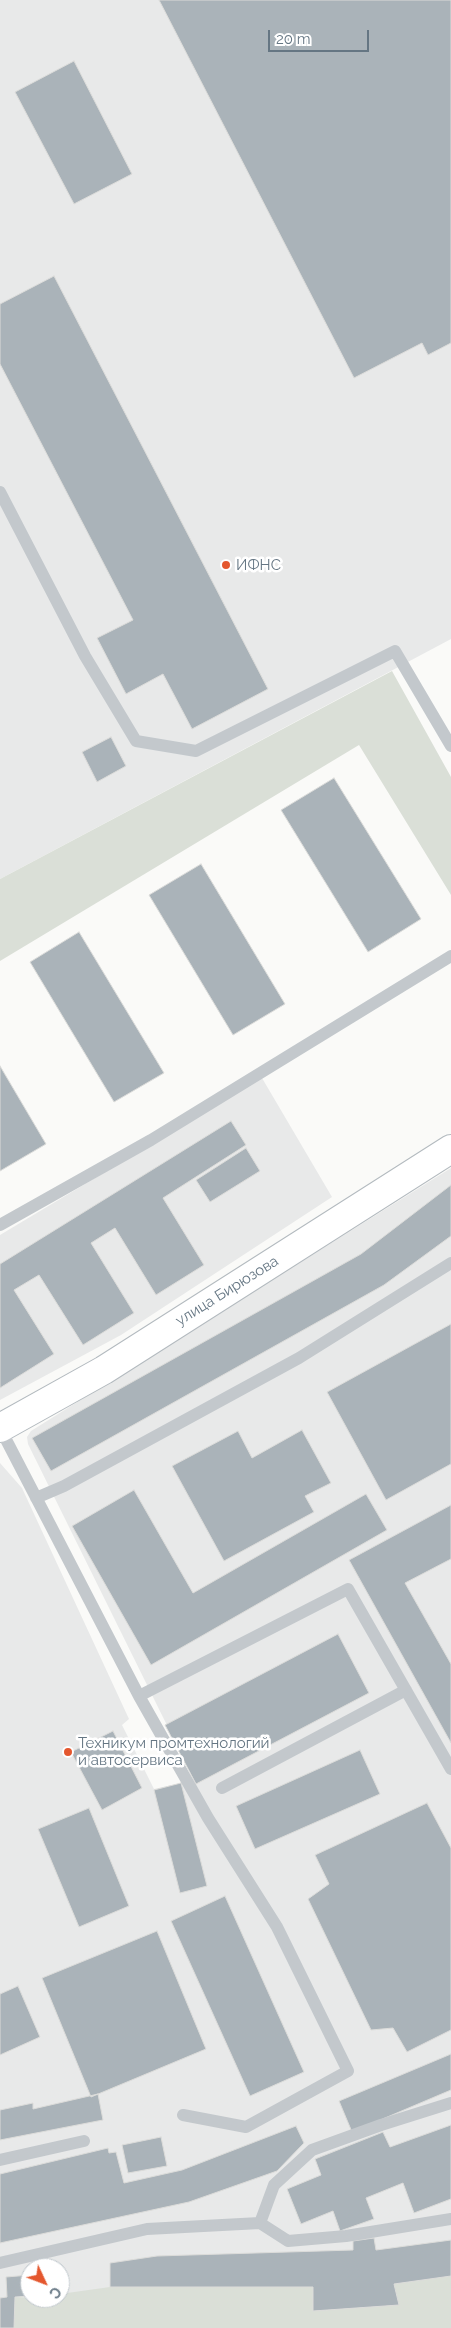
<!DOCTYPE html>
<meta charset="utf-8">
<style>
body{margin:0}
#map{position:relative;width:451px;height:2328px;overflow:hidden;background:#fafaf8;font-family:Raleway,sans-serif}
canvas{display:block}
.north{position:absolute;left:20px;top:2258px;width:50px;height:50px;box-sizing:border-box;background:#fff;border:1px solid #c1c8cd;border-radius:50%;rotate:133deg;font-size:14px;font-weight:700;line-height:20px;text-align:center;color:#657683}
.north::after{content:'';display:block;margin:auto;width:18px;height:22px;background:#e4572e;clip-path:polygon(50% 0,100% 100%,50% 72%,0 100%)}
.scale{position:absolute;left:268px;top:30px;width:101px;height:22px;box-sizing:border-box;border:2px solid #657683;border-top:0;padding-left:6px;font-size:15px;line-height:18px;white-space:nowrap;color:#657683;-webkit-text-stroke:4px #fff;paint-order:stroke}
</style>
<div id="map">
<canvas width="451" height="2328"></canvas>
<div class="north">С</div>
<div class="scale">20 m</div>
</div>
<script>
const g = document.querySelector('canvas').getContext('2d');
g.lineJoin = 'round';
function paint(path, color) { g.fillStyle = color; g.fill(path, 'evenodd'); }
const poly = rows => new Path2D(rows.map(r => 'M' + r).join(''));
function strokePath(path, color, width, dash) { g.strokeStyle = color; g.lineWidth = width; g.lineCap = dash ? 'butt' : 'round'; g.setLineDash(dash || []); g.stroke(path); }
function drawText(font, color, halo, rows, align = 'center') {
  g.font = font + ' Raleway,sans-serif'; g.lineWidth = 5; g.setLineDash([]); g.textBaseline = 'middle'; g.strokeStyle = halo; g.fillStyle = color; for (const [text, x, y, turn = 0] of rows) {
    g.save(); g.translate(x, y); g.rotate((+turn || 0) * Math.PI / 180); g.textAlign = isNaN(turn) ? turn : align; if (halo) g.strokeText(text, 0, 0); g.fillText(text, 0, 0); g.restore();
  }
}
paint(poly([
 [0,0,451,0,451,639,0,879],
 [262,1078,332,1197,121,1335,0,1400,0,1235],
 [451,1168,451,2276,399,2305,313,2311,60,2294,60,2268,30,2268,30,2296,15,2297,14,2328,0,2328,0,1463,22,1488,129,1719,122,1725,154,1789,181,1783,196,1784,28,1444,27,1437,31,1431]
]), '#e8e9e9');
paint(poly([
 [392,671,451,777,451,895,359,745,0,961,0,879],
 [451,2276,451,2328,14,2328,15,2297,60,2298,60,2294,110,2287,313,2287,314,2311,398,2305,394,2284]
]), '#dadfd7');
const building = poly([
 [159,0,451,0,451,343,428,355,422,343,354,378,159,0],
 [74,61,132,174,74,204,15,92,74,61],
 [54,276,268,689,192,729,163,674,126,694,97,638,133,620,0,364,0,304,54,276],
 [111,737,126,766,97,782,82,752,111,737],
 [334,778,421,919,368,952,281,810,334,778],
 [201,864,285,1004,233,1035,149,895,201,864],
 [79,932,164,1073,114,1102,30,962,79,932],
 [0,1066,46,1144,0,1171,0,1066],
 [231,1121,246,1145,163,1198,204,1265,156,1295,115,1228,91,1243,134,1313,83,1345,39,1275,14,1290,54,1354,0,1388,0,1264,231,1121],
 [246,1148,260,1171,210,1202,196,1180,246,1148],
 [451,1185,451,1236,384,1285,51,1471,32,1438,361,1254,451,1185],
 [451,1324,451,1464,386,1500,327,1392,451,1324],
 [302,1430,331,1483,305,1496,314,1512,224,1561,172,1466,238,1431,252,1458,302,1430],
 [134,1490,193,1593,366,1494,387,1530,151,1665,72,1526,134,1490],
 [451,1505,451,1559,405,1583,451,1664,451,1743,349,1560,451,1505],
 [338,1634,369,1693,196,1784,165,1725,338,1634],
 [113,1731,142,1788,102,1810,71,1752,113,1731],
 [360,1750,380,1794,255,1849,236,1806,360,1750],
 [181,1783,207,1886,180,1893,154,1790,181,1783],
 [427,1803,451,1848,451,2030,407,2052,393,2028,371,2030,308,1899,329,1884,315,1855,427,1803],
 [89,1808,129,1906,79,1927,38,1829,89,1808],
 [225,1896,304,2072,250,2096,171,1921,225,1896],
 [157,1931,206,2049,91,2097,42,1978,157,1931],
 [18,1986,40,2037,0,2055,0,1994,18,1986],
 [451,2054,451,2090,352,2132,339,2101,451,2054],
 [98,2094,103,2120,0,2140,0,2110,33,2103,33,2109,98,2094],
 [451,2125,451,2199,414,2213,403,2183,366,2198,374,2219,340,2231,333,2211,301,2224,287,2189,321,2175,315,2159,383,2132,390,2147,451,2125],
 [296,2126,304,2143,277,2171,189,2202,0,2243,0,2174,108,2148,109,2153,116,2152,124,2183,182,2170,296,2126],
 [161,2137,167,2166,128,2173,122,2145,161,2137],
 [374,2238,376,2250,451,2240,451,2276,394,2284,399,2305,313,2311,313,2287,110,2287,110,2263,157,2256,353,2250,353,2241,374,2238],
 [60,2272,64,2272,66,2294,60,2294,60,2272],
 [30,2275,30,2296,15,2297,14,2328,0,2328,0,2298,7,2297,6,2277,30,2275]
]);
paint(building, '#aab3b9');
strokePath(building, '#dcdcda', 1);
const secondary = poly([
 [0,1428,104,1370,451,1149]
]);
strokePath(secondary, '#b3babf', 30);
strokePath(poly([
 [0,492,85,656,136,741,196,751,395,651,451,746],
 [0,1225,151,1140,451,956],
 [0,1428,139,1696,208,1818,277,1927,348,2071,246,2127,183,2115],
 [36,1498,64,1486,299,1358,451,1263],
 [139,1696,348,1589,451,1769],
 [222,1788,406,1690],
 [0,2160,84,2141],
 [260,2223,288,2241,346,2236,451,2219],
 [0,2263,147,2229,260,2223,274,2185,312,2150,381,2125,451,2103]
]), '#c3c8cc', 12);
strokePath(secondary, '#fff', 28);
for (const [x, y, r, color] of [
 [226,565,5,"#e4572e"],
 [68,1752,5,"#e4572e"]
]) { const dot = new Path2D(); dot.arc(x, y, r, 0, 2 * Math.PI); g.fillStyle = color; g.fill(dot); strokePath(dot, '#fff', 2); }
drawText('15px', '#657683', '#fff', [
 ["ИФНС",236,565],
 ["Техникум промтехнологий",78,1743],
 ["и автосервиса",78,1760]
], 'left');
drawText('15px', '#657683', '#fff', [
 ["улица Бирюзова",227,1291,-32]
]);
</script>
